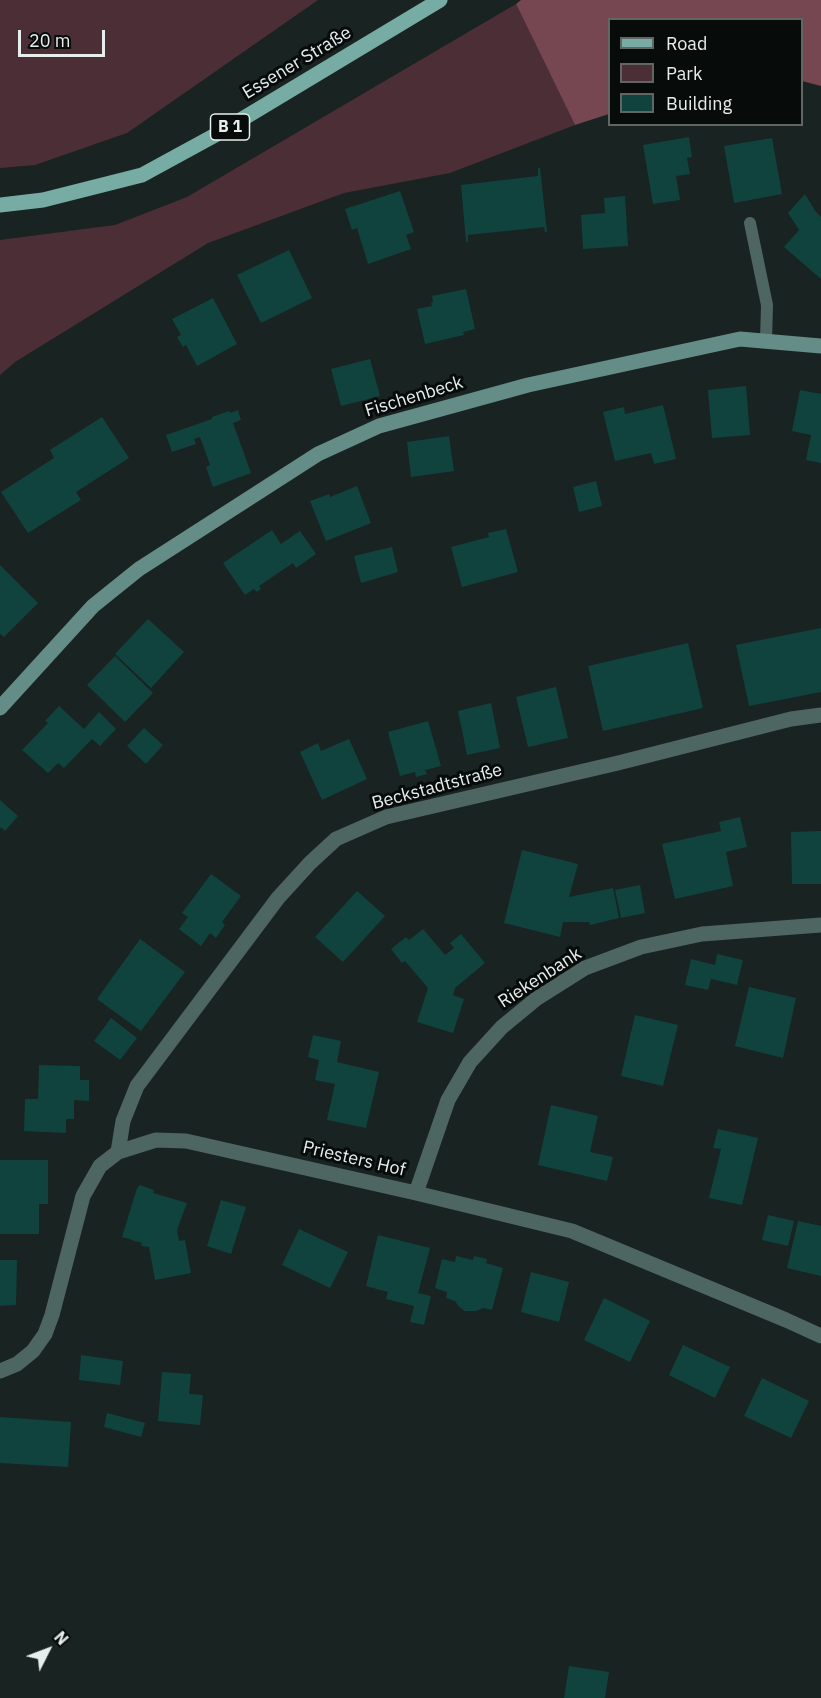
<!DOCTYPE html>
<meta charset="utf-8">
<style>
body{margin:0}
#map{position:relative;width:821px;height:1698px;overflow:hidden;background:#192322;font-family:"IBM Plex Sans",sans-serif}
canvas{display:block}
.legend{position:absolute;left:608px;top:18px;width:195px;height:108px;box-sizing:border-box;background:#070c0b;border:2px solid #616665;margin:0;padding:8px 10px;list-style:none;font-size:18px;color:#e7eeed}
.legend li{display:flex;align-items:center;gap:12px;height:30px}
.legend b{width:30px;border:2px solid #616665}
.north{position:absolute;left:18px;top:1620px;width:60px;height:60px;-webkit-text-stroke:4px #070c0b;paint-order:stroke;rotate:48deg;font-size:16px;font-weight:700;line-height:24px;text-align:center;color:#e7eeed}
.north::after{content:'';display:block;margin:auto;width:21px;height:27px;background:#e7eeed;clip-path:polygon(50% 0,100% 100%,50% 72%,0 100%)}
.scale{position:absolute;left:18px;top:30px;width:87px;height:27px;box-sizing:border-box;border:3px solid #e7eeed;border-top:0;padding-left:8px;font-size:18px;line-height:21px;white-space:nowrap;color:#e7eeed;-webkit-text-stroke:4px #070c0b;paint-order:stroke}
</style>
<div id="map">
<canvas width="821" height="1698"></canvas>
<ul class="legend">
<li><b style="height:8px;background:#76aca4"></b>Road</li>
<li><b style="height:16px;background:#4c2f36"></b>Park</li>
<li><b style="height:16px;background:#10433e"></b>Building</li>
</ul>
<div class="north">N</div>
<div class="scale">20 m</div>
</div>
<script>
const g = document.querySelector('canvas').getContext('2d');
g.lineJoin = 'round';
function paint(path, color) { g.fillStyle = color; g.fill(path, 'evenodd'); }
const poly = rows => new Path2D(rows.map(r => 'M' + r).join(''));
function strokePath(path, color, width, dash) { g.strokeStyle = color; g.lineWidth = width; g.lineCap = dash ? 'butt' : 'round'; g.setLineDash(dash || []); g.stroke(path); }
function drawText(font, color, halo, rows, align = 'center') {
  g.font = font + ' "IBM Plex Sans",sans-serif'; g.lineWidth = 6; g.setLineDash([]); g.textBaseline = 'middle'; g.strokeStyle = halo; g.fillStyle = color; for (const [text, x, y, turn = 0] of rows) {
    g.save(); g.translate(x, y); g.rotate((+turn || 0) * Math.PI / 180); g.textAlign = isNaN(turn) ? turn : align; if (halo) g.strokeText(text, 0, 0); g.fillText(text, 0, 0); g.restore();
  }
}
paint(poly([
 [0,0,318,0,127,133,35,165,0,168],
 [516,4,575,125,450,173,344,193,208,243,15,362,0,375,0,240,115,225,187,197]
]), '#4c2f36');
paint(poly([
 [521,0,821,0,821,86,802,81,802,20,610,20,609,114,575,125,516,4]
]), '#764651');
paint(poly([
 [689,137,692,157,687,158,690,174,676,176,680,200,653,204,643,145],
 [772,138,782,194,734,203,724,146],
 [538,168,540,168,547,232,545,232,544,227,468,235,468,242,466,242,461,185,538,176],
 [400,191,414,232,406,235,411,249,368,264,357,228,352,230,345,209],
 [805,194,816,212,821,217,821,279,784,247,799,230,788,213],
 [625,196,628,246,583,249,581,215,605,213,604,198],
 [289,250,312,298,261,323,237,275],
 [466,289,475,329,463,332,464,335,425,344,417,309,432,306,431,303,433,302,432,296],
 [213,298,237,344,197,366,186,345,183,347,177,337,181,335,172,319],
 [370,359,380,396,341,406,331,369],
 [746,386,750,435,712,438,708,390],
 [800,390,821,394,821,463,806,460,811,435,792,431],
 [663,405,676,459,654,464,651,453,615,461,603,412,624,407,625,414],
 [238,410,241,420,233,423,251,473,213,487,206,467,210,465,200,437,194,439,196,444,172,452,166,435,212,419,212,417,229,411,230,413],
 [102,417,129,458,76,492,81,500,28,533,1,492,54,458,50,450],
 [449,436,454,471,411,477,407,442],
 [596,481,602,506,579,512,573,487],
 [357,486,371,523,326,541,310,501,329,494,330,497],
 [506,529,518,572,462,587,451,547,489,537,488,533],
 [272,530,281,544,300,531,316,554,296,568,293,563,259,586,261,589,257,592,254,589,245,595,223,563],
 [392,547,398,572,361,583,354,556],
 [0,565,38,603,4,637,0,634],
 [148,619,184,652,151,688,115,654],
 [821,628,821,692,749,706,736,645],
 [688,643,703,708,603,731,588,666],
 [115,656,153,693,125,722,87,685],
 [556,687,568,738,528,747,516,697],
 [491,703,500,748,467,755,458,711],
 [59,706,84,729,99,712,116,729,100,746,92,739,64,768,58,763,48,773,22,750,48,723,45,721],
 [428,721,441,766,425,770,427,774,416,777,415,772,400,776,388,732],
 [144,728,163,745,146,764,127,746],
 [349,739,367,779,322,800,300,752,318,743,321,751],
 [0,800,18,816,5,831,1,827,0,829],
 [740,817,747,847,726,852,733,886,675,899,662,844,721,831,719,822],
 [821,831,821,884,792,884,791,832],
 [522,850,578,864,569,897,613,888,619,918,590,925,589,922,563,922,560,937,504,923],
 [211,874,241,896,222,922,225,925,216,938,210,933,201,946,179,929,188,917,182,913],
 [640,885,645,913,621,918,615,890],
 [357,891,385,916,343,962,315,937],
 [423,929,445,955,454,948,450,943,461,934,485,963,455,988,453,995,464,999,453,1033,417,1022,428,988,405,961,402,963,391,949,406,937,409,940],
 [140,939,185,972,141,1031,97,999],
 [717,954,743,960,737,985,711,979,708,990,685,985,691,959,715,965],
 [749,987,796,998,783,1058,735,1046],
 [635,1015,678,1025,663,1086,621,1076],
 [111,1018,137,1038,120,1060,94,1041],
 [313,1035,341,1041,337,1062,379,1072,366,1128,327,1120,335,1084,315,1080,319,1060,308,1057],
 [39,1065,80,1066,80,1080,89,1080,89,1101,74,1100,74,1119,66,1119,66,1133,24,1131,25,1099,38,1099],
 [551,1105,598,1116,590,1152,613,1157,607,1181,538,1165],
 [718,1129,758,1138,742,1205,709,1198,721,1149,713,1148],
 [0,1160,48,1160,48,1204,39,1204,39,1234,0,1234],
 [140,1185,154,1190,153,1193,187,1203,177,1230,179,1241,185,1240,191,1273,155,1280,149,1247,141,1246,142,1243,122,1237,137,1188],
 [221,1200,246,1207,231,1254,207,1246],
 [768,1215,794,1221,788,1246,762,1240],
 [798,1221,821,1226,821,1276,787,1268],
 [299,1229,348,1252,330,1288,282,1265],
 [378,1235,430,1248,418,1293,431,1296,424,1325,410,1322,414,1306,386,1299,388,1292,366,1286],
 [456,1256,473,1260,474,1256,487,1259,486,1263,503,1268,492,1310,483,1308,476,1311,465,1311,459,1307,455,1301,446,1298,447,1292,435,1288,442,1259,455,1262],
 [0,1260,17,1260,16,1305,0,1306],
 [531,1272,569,1282,559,1322,521,1312],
 [604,1298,650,1321,630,1362,584,1340],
 [683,1345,730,1367,715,1398,669,1375],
 [81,1355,123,1361,120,1385,79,1380],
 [162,1372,191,1374,189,1394,203,1395,200,1425,158,1421],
 [762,1378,809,1401,791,1438,744,1416],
 [107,1413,145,1423,141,1437,104,1427],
 [0,1417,71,1422,68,1467,0,1463],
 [569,1666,609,1672,605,1698,564,1698]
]), '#10433e');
strokePath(poly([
 [750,223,767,305,766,341]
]), '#4d6662', 12);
strokePath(poly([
 [118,1152,123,1121,137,1086,278,898,310,863,336,839,386,817,618,763,791,719,821,715],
 [416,1193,448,1100,470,1062,502,1027,536,999,585,968,641,947,702,934,821,925],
 [0,1371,17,1364,33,1351,45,1334,52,1315,83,1196,100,1166,118,1152,156,1140,186,1141,416,1193,572,1231,786,1320,821,1336]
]), '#4d6662', 15);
strokePath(poly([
 [0,708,93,606,139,569,318,454,379,426,528,385,740,339,821,346]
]), '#648d87', 15);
strokePath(poly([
 [0,205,43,200,142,175,219,133,440,0]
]), '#76aca4', 15);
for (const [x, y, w] of [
 [230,127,39]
]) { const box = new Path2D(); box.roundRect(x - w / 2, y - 13, w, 26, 4.5); g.fillStyle = '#070c0b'; g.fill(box); strokePath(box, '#e7eeed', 1.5); }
drawText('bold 16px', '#e7eeed', null, [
 ["B 1",230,127]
]);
drawText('18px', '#e7eeed', '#070c0b', [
 ["Essener Straße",297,63,-31],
 ["Fischenbeck",414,397,-17],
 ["Beckstadtstraße",437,787,-15],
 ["Riekenbank",540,978,-33],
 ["Priesters Hof",354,1159,13]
]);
</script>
